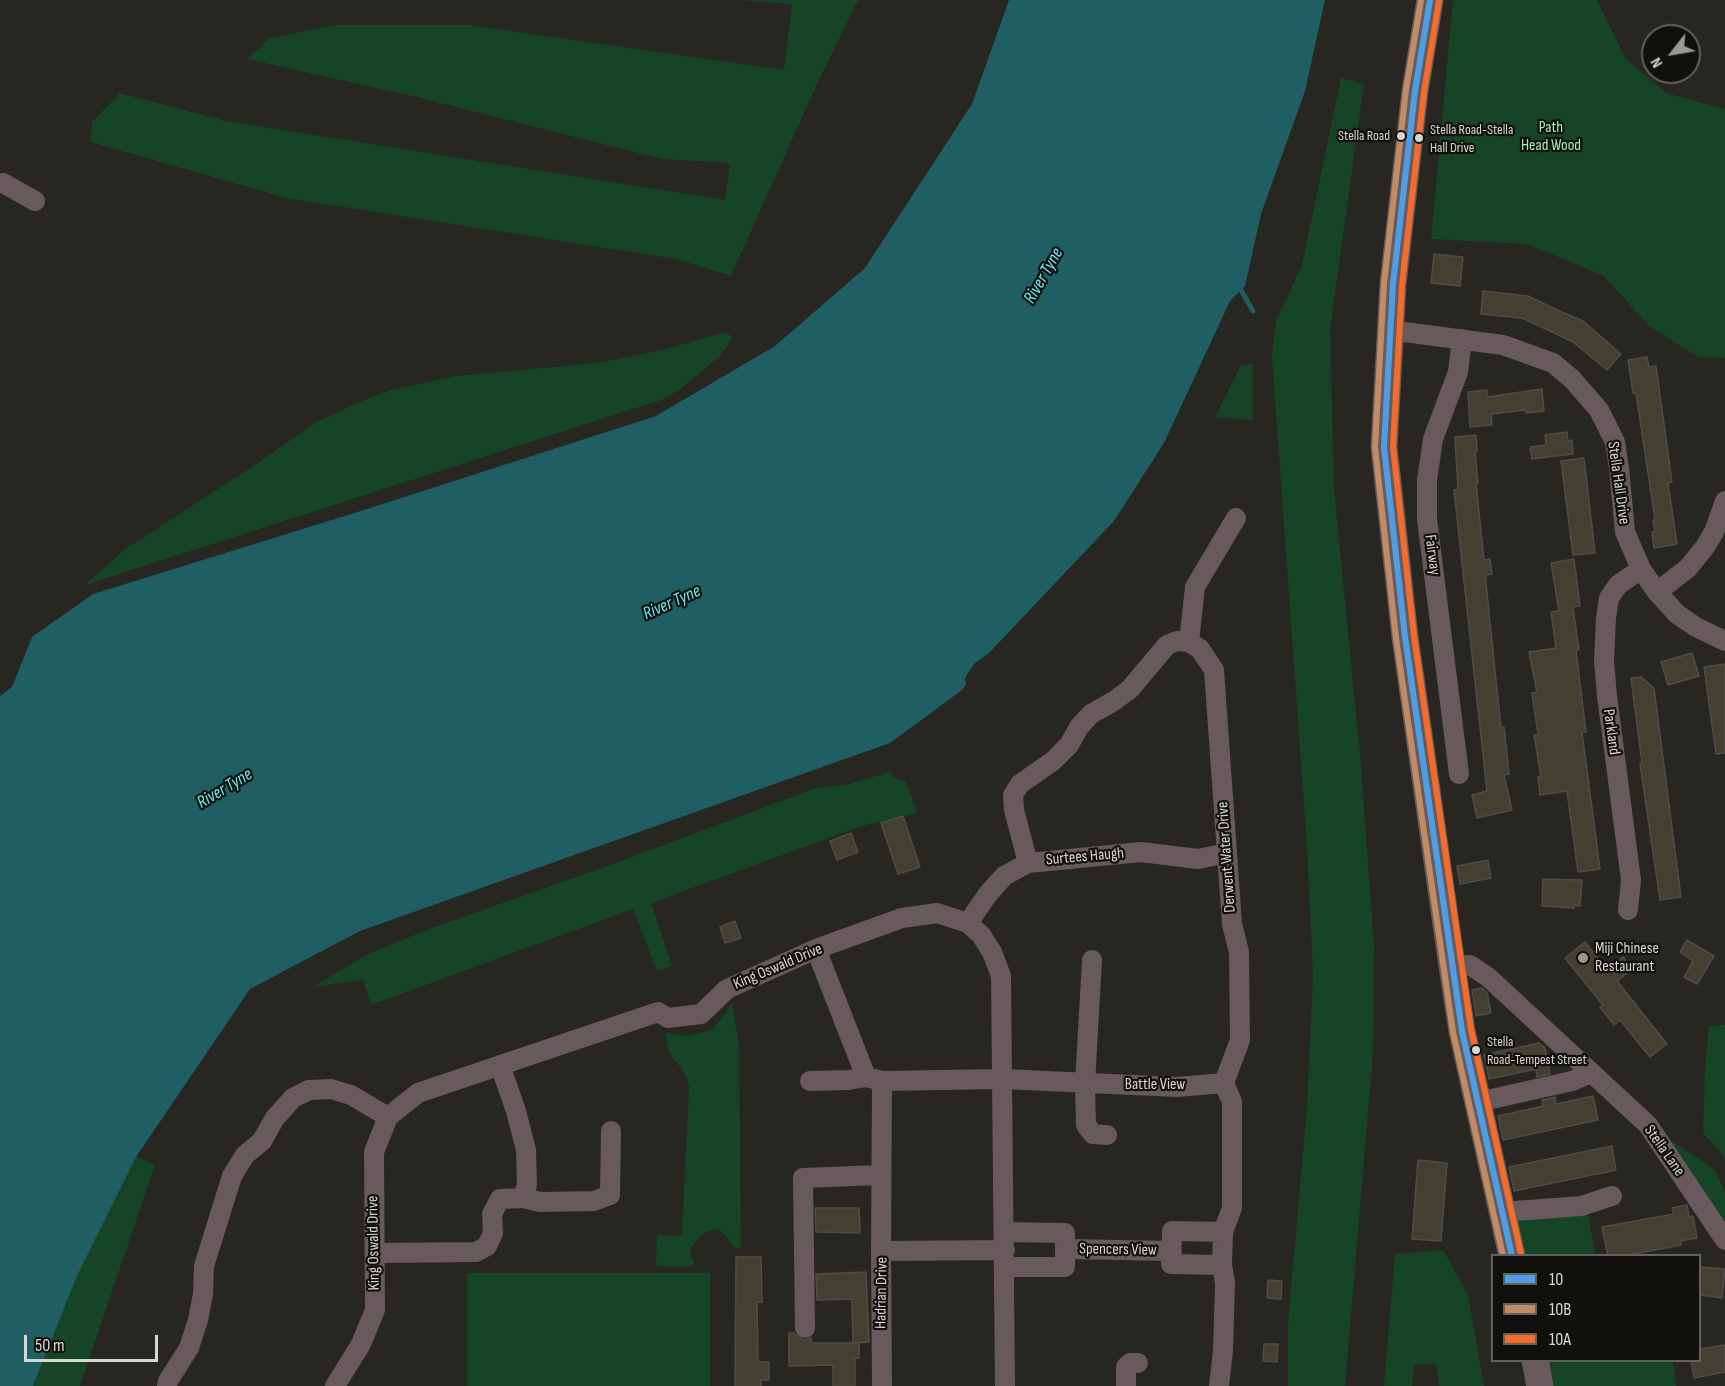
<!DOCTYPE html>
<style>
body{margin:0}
#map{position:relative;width:1725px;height:1386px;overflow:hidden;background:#272621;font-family:"Sofia Sans Condensed",sans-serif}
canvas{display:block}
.legend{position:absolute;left:1491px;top:1254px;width:210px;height:108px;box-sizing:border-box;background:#11100d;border:2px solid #61605b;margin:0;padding:8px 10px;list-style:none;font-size:18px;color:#d8d7d1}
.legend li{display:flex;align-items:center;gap:12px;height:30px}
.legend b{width:30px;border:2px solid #61605b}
.north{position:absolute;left:1641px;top:24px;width:60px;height:60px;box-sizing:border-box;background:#11100d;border:2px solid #61605b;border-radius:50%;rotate:239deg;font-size:16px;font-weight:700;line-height:24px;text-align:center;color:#d8d7d1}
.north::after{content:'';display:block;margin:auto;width:21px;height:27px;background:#9a9993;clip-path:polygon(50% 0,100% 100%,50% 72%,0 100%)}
.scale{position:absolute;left:24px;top:1335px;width:134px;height:27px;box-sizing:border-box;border:3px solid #d8d7d1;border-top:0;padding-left:8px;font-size:18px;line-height:21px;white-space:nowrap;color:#d8d7d1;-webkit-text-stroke:4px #11100d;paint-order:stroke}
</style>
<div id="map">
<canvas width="1725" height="1386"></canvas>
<ul class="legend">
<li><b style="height:8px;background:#4d9ee5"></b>10</li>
<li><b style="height:8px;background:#c18c65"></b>10B</li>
<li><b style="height:8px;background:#f36c2b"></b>10A</li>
</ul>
<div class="north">N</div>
<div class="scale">50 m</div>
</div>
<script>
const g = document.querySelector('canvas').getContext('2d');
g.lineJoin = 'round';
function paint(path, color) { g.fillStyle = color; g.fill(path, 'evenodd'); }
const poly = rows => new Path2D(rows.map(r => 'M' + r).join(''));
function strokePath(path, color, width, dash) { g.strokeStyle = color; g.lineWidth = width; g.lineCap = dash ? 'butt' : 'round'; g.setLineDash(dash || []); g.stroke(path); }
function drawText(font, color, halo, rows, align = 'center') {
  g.font = font + ' "Sofia Sans Condensed",sans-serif'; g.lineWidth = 4.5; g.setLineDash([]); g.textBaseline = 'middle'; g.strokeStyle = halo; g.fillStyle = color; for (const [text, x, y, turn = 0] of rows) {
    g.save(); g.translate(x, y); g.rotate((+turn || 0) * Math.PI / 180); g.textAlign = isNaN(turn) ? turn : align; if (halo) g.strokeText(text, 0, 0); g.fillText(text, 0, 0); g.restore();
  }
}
paint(poly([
 [738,0,858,0,817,84,731,276,676,259,286,198,90,142,92,122,120,93,226,121,725,200,730,163,662,159,412,96,247,59,270,38,335,25,468,25,784,70,792,4],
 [1453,0,1597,0,1626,59,1666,93,1725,109,1725,358,1698,357,1649,326,1604,276,1527,244,1431,239],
 [1341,78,1364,84,1330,329,1334,490,1360,753,1374,946,1373,1053,1345,1386,1288,1386,1288,1323,1307,1107,1313,974,1307,847,1272,357,1276,321,1302,265],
 [726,332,733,338,720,356,683,387,664,399,85,585,124,550,258,463,315,423,364,400,390,390,457,376,597,363,666,349],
 [1253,364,1253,420,1215,417,1241,365],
 [890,772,894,778,906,782,917,813,862,826,651,903,672,966,657,971,633,909,371,1005,363,980,313,987,368,954,429,929,610,865,816,788,845,785],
 [732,1003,739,1046,741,1249,734,1247,726,1236,719,1229,708,1231,698,1238,690,1250,694,1264,687,1267,656,1266,657,1235,682,1236,689,1086,684,1072,669,1053,665,1033,688,1036,712,1030],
 [1725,1025,1725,1160,1721,1153,1703,1133,1705,1069,1709,1026],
 [1663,1139,1672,1141,1715,1170,1725,1192,1725,1232],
 [136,1157,155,1165,80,1386,33,1386,77,1276],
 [1588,1212,1595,1255,1523,1255,1514,1218],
 [1443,1250,1468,1295,1484,1386,1439,1386,1436,1363,1414,1365,1412,1386,1384,1386,1395,1254],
 [467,1273,710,1273,710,1386,467,1386],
 [1548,1361,1673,1361,1676,1386,1554,1386]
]), '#164426');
paint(poly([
 [1009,0,1325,0,1305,91,1261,214,1245,286,1230,301,1164,443,1114,521,989,653,974,664,965,678,966,685,962,690,890,743,360,931,250,989,136,1157,77,1276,33,1386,0,1386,0,696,12,687,32,637,93,594,364,510,656,416,775,346,865,268,972,104]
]), '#1f5e62');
strokePath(poly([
 [1241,290,1253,311]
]), '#1f5e62', 5);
const building = poly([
 [1434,254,1463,257,1460,286,1431,283,1434,254],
 [1483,291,1528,296,1557,310,1583,321,1621,354,1607,370,1573,342,1548,330,1522,318,1481,314,1483,291],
 [1647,357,1649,367,1656,366,1672,482,1668,483,1677,544,1654,548,1652,532,1655,532,1653,520,1655,520,1636,393,1633,393,1628,360,1647,357],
 [1542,389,1544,411,1526,413,1526,410,1491,414,1492,425,1470,427,1468,392,1487,390,1487,397,1542,389],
 [1567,432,1568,441,1572,440,1573,454,1532,459,1530,447,1546,445,1545,435,1567,432],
 [1476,435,1477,451,1475,452,1478,483,1476,483,1484,560,1490,559,1492,574,1486,575,1486,583,1501,728,1504,727,1509,774,1504,775,1512,810,1477,818,1472,795,1487,791,1454,490,1458,489,1455,437,1476,435],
 [1584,458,1595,553,1573,555,1561,461,1584,458],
 [1574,559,1580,606,1573,607,1579,650,1576,650,1586,732,1582,732,1600,869,1578,872,1567,791,1540,795,1538,777,1541,777,1534,735,1538,735,1532,693,1537,692,1529,652,1556,648,1551,612,1559,611,1551,563,1574,559],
 [1692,653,1699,676,1668,685,1661,662,1692,653],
 [1725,664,1725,753,1716,754,1704,667,1725,664],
 [1641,677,1654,688,1681,897,1660,900,1640,764,1642,763,1631,678,1641,677],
 [903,816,920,867,898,874,881,823,903,816],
 [851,833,858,852,837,860,830,841,851,833],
 [1488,860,1491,878,1460,884,1457,866,1488,860],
 [1543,879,1582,880,1580,906,1574,905,1574,908,1542,906,1543,879],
 [735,921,741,938,725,943,720,927,735,921],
 [1687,940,1714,956,1697,984,1684,977,1693,961,1680,952,1687,940],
 [1585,942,1607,970,1623,957,1632,969,1617,981,1667,1044,1650,1057,1620,1020,1614,1025,1600,1007,1603,1005,1565,958,1585,942],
 [1482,988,1487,993,1491,1013,1476,1016,1472,990,1482,988],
 [1539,1043,1545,1048,1550,1074,1537,1077,1536,1069,1489,1079,1484,1055,1539,1043],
 [1593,1096,1598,1120,1503,1140,1498,1116,1543,1106,1542,1100,1555,1097,1556,1104,1593,1096],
 [1612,1146,1616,1170,1514,1191,1509,1167,1612,1146],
 [1418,1160,1447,1163,1441,1241,1412,1239,1418,1160],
 [1687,1205,1689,1217,1693,1216,1697,1238,1680,1241,1681,1245,1623,1256,1608,1256,1602,1227,1674,1214,1672,1208,1687,1205],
 [815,1208,859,1208,860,1233,816,1232,815,1208],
 [736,1257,761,1257,762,1302,757,1302,758,1362,769,1362,769,1380,761,1380,761,1386,735,1386,736,1257],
 [1700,1267,1725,1269,1722,1298,1700,1295,1700,1267],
 [866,1272,869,1342,853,1343,852,1299,817,1300,816,1274,866,1272],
 [1268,1280,1282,1281,1281,1299,1267,1298,1268,1280],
 [789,1333,794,1333,799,1338,805,1340,811,1338,811,1343,859,1343,859,1358,855,1358,855,1386,833,1386,833,1365,789,1366,789,1333],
 [1264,1344,1278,1344,1277,1362,1263,1361,1264,1344],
 [1725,1345,1725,1372,1694,1378,1691,1360,1700,1360,1700,1349,1725,1345]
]);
paint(building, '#434031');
strokePath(building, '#4e4d4a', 1.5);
strokePath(poly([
 [3,183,35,201],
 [1389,330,1503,345,1553,363,1572,379,1599,410,1615,442,1619,468,1625,532,1641,569,1657,592,1677,614,1696,627,1725,641],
 [1657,592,1688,568,1705,547,1714,532,1725,501],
 [1189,642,1195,587,1236,518],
 [1459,774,1427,519,1427,480,1433,439,1458,372,1462,339],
 [1028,863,1014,810,1013,795,1020,784,1053,761,1069,745,1079,727,1091,714,1114,701,1130,689,1167,645,1177,641,1189,642,1200,649,1214,670,1232,924,1239,952,1240,1040,1224,1083,1232,1102,1232,1208,1223,1232,1222,1265,1225,1283,1223,1351,1219,1386],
 [1628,910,1631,880,1607,696,1604,661,1606,618,1609,598,1618,585,1641,569],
 [968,923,988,894,1004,876,1028,863,1141,852,1198,859,1227,853],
 [816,949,866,1077,882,1081,1003,1079,1177,1087,1224,1083],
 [1092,960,1085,1084,1086,1125,1093,1134,1107,1135],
 [1452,966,1470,965,1488,977,1648,1125,1725,1240],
 [810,1081,849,1080,866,1077],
 [1478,1102,1572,1081,1591,1073],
 [523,1198,540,1202,594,1201,610,1195,611,1131],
 [1502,1212,1581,1206,1612,1196],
 [1005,1232,1065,1233,1065,1249,1172,1251],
 [881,1251,882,1081],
 [375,1253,476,1252,487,1246,493,1233,492,1214,500,1199,523,1198,527,1185,526,1150,516,1111,500,1065],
 [1222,1265,1171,1264,1172,1231,1223,1232],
 [1005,1267,1065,1267,1065,1249],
 [805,1328,803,1178,880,1175],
 [167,1386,168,1381,189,1348,198,1320,203,1294,204,1266,232,1176,245,1155,262,1141,275,1118,293,1098,309,1090,331,1089,351,1095,388,1117],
 [335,1386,361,1344,375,1310,374,1152,388,1117,418,1093,658,1012,668,1018,701,1014,727,989,816,949,902,918,937,913,968,923,981,935,992,952,1001,976,1005,1386],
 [882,1386,881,1251,1005,1250],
 [1126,1386,1126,1367,1130,1363,1138,1363]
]), '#68595c', 20);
strokePath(poly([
 [1430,0,1415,91,1393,284,1384,447,1405,637,1452,966,1462,1031,1512,1256],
 [1535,1360,1540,1386]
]), '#695b5d', 27);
strokePath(poly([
 [1430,0,1415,91,1393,284,1384,447,1405,637,1462,1031,1512,1256]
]), '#4d9ee5', 6);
strokePath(poly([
 [1421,0,1406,90,1384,283,1375,447,1396,638,1453,1032,1503,1256]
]), '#c18c65', 6);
strokePath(poly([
 [1439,1,1424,92,1402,285,1393,447,1414,636,1471,1029,1521,1254]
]), '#f36c2b', 6);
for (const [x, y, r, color] of [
 [1401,136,5,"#d8d7d1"],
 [1419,138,5,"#d8d7d1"],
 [1583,958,6,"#9a9993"],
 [1476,1050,5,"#d8d7d1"]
]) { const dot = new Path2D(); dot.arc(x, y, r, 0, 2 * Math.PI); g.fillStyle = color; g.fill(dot); strokePath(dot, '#11100d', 2); }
drawText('14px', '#d8d7d1', '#11100d', [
 ["Stella Road-Stella",1430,130],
 ["Hall Drive",1430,148],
 ["Stella Road",1390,136,"right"],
 ["Stella",1487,1042],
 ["Road-Tempest Street",1487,1060]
], 'left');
drawText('16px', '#a3f4b9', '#11100d', [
 ["Path",1551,128],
 ["Head Wood",1551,146]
]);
drawText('16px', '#d8d7d1', '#11100d', [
 ["Stella Hall Drive",1618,483,82],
 ["Fairway",1432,555,83],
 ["Parkland",1611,732,82],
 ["Surtees Haugh",1085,857,-5],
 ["Derwent Water Drive",1227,857,-94],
 ["King Oswald Drive",778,967,-23],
 ["Battle View",1155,1085],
 ["Stella Lane",1664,1151,55],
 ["King Oswald Drive",374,1243,-91],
 ["Spencers View",1118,1250,1],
 ["Hadrian Drive",882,1293,-89]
]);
drawText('16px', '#d8d7d1', '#11100d', [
 ["Miji Chinese",1595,949],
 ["Restaurant",1595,967]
], 'left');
drawText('italic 18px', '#69ebf2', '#11100d', [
 ["River Tyne",1044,276,-60],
 ["River Tyne",672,603,-24],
 ["River Tyne",225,789,-31]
]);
</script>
